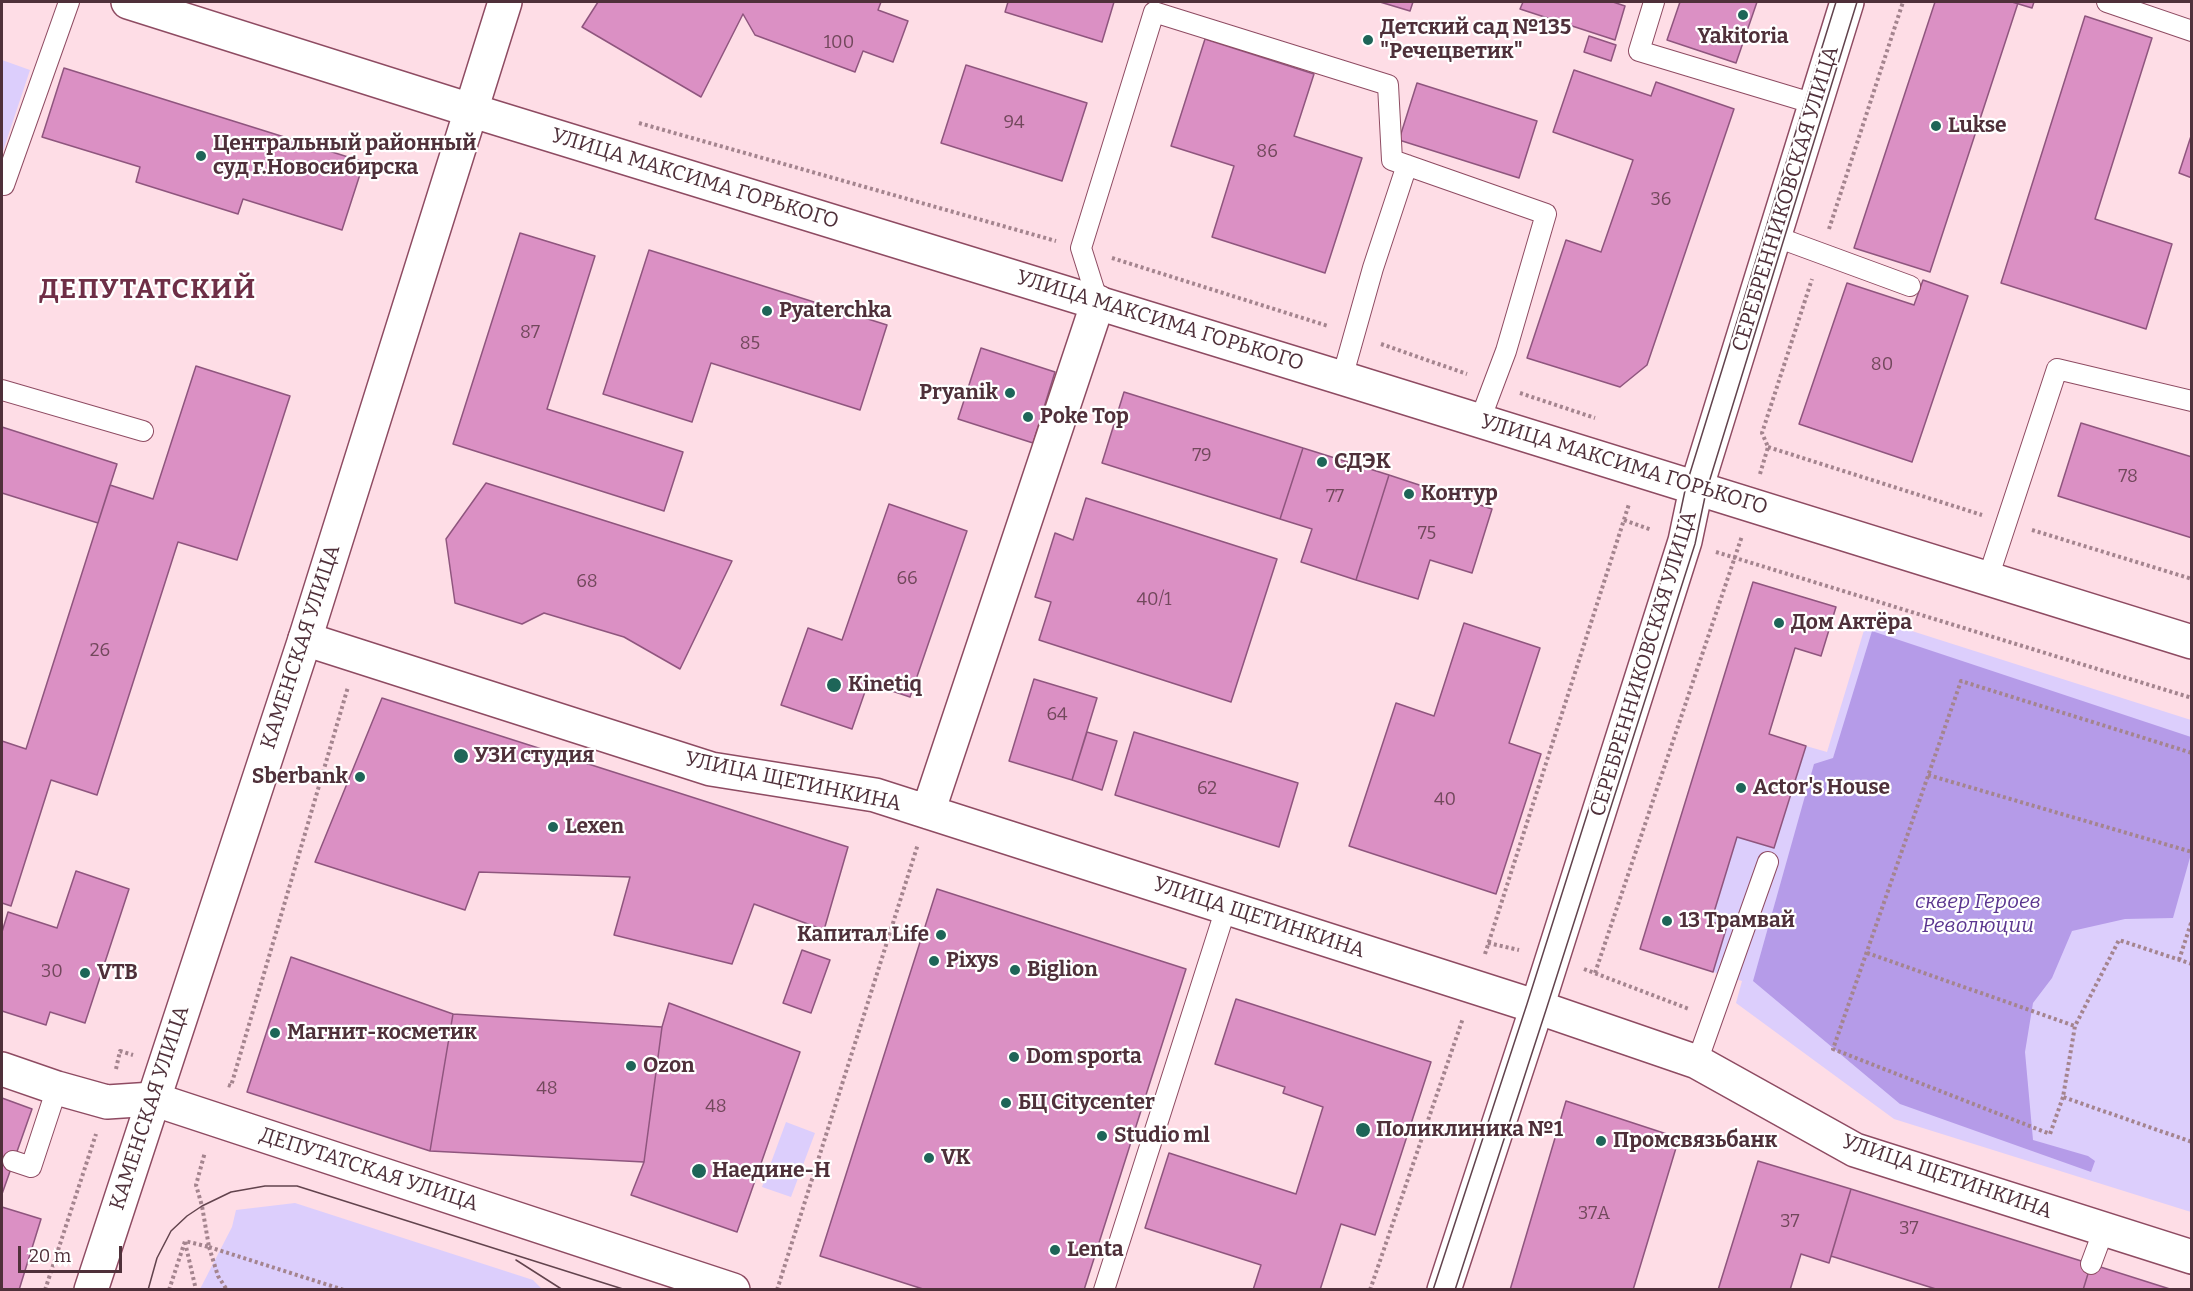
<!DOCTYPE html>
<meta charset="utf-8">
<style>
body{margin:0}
#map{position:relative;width:2193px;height:1291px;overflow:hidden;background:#fedde6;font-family:Bitter,serif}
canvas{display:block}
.frame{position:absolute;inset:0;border:3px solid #4f303a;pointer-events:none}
.scale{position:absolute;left:18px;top:1246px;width:104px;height:27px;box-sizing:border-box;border:3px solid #4f303a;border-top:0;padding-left:8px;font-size:18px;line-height:21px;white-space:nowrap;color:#4f303a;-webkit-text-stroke:4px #fff;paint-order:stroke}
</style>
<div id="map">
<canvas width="2193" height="1291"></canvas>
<div class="frame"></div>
<div class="scale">20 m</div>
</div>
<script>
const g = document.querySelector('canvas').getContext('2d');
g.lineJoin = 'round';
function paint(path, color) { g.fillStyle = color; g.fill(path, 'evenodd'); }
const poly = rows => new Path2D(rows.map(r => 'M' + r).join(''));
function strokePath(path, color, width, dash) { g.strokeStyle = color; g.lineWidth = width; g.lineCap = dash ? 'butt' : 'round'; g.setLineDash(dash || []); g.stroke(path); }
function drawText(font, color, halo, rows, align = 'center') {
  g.font = font + ' Bitter,serif'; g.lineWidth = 4.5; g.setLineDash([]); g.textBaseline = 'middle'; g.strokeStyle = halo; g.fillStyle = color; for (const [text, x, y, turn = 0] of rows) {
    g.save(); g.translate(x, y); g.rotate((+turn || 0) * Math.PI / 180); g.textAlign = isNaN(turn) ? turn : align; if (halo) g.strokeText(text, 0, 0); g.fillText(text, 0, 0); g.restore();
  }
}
paint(poly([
 [2,60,30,70,2,154],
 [1868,617,2191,720,2191,1212,1894,1119,1736,1003,1742,981,1713,972,1727,927,1711,922,1737,837,1774,848,1806,746,1827,752],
 [786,1122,815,1133,791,1197,762,1187],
 [295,1203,533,1280,542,1289,200,1289,232,1227,236,1210]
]), '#dccefc');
paint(poly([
 [1872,631,2191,737,2191,854,2173,918,2125,919,2072,931,2052,978,2033,1003,2025,1052,2033,1140,2088,1156,2095,1161,2091,1172,1900,1104,1753,981,1814,764,1833,758]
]), '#b59be8');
const building = poly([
 [598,2,881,2,878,10,908,21,893,62,863,51,855,72,755,35,743,14,701,97,582,27,598,2],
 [1008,2,1114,2,1102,42,1005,12,1008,2],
 [1380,2,1413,2,1410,11,1380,2],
 [1523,2,1613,2,1625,6,1615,40,1520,9,1523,2],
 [1680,2,1757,2,1736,63,1667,40,1680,2],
 [1935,2,2012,2,2018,3,1930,272,1854,248,1935,2],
 [2012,2,2034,2,2032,8,2012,2],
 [2085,16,2152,38,2095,219,2172,244,2146,329,2001,283,2085,16],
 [1589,36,1616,45,1611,61,1584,52,1589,36],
 [1205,39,1314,74,1294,136,1362,158,1325,273,1212,237,1234,166,1171,146,1205,39],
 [966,65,1087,103,1062,181,941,143,966,65],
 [64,68,364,162,342,230,243,199,238,214,136,182,140,167,42,137,64,68],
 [1574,70,1651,96,1656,82,1734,109,1647,365,1620,387,1527,358,1566,240,1601,252,1633,160,1553,132,1574,70],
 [1417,83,1537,121,1519,178,1399,140,1417,83],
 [2192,133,2192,178,2179,173,2192,133],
 [520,233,595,256,547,409,683,452,664,511,453,444,520,233],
 [649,250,887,325,860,410,711,363,692,422,603,394,649,250],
 [1923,280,1968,296,1912,462,1799,424,1847,283,1914,305,1923,280],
 [981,348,1055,372,1033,443,958,419,981,348],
 [196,366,290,396,237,560,178,542,97,795,51,780,11,906,2,903,2,741,26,749,110,485,153,499,196,366],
 [1124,392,1303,448,1280,519,1102,463,1124,392],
 [2081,423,2192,457,2192,538,2058,496,2081,423],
 [2,427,117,464,98,523,2,493,2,427],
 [1303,448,1389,475,1356,580,1301,562,1312,529,1280,519,1303,448],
 [1389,475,1492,509,1472,573,1430,560,1418,599,1356,580,1389,475],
 [486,483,732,561,680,669,624,637,544,613,522,624,455,603,446,539,486,483],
 [1086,498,1277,559,1231,702,1039,640,1051,602,1035,597,1055,533,1073,540,1086,498],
 [889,504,967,531,910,697,868,683,852,729,781,705,808,628,842,640,889,504],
 [1753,582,1836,607,1821,656,1795,648,1769,734,1806,746,1774,848,1737,837,1711,922,1727,926,1713,972,1640,949,1753,582],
 [1464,623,1540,648,1509,743,1541,754,1496,894,1349,846,1396,703,1434,716,1464,623],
 [1034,679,1097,698,1072,780,1009,761,1034,679],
 [382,698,848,847,824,930,754,904,732,964,614,935,630,877,479,872,465,910,315,862,382,698],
 [1087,732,1117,741,1102,790,1072,780,1087,732],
 [1134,732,1298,783,1279,847,1115,795,1134,732],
 [76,871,129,889,85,1023,50,1012,46,1025,2,1011,2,932,8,912,57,928,76,871],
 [937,889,1186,969,1084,1290,926,1290,820,1256,937,889],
 [802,950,830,960,811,1013,783,1003,802,950],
 [291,957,453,1014,430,1151,247,1092,291,957],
 [1236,999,1431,1062,1375,1235,1341,1224,1320,1290,1253,1290,1261,1265,1145,1228,1169,1153,1296,1194,1323,1107,1283,1093,1285,1087,1215,1064,1236,999],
 [669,1003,800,1052,737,1232,631,1195,644,1162,662,1027,669,1003],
 [453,1014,662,1027,644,1162,430,1151,453,1014],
 [2,1098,32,1109,2,1194,2,1098],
 [1566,1101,1679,1138,1633,1290,1510,1290,1566,1101],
 [1758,1161,1851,1189,1829,1263,1801,1254,1790,1290,1718,1290,1758,1161],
 [1851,1189,2091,1264,2083,1290,1939,1290,1831,1256,1851,1189],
 [2,1207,41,1219,19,1290,2,1290,2,1207],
 [2091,1264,2173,1290,2083,1290,2091,1264]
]);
paint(building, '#db90c4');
strokePath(building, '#8f557e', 1.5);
const service = poly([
 [1654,2,1639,51,1815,104],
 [2107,2,2192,31],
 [4,185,69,2],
 [1774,236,1910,286],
 [1098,302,1081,248,1154,12,1388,85,1392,160,1546,214,1506,351,1480,420],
 [1342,378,1373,268,1407,165],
 [2,390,143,431],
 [1988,578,2057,369,2192,401],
 [1697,1062,1768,862],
 [13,1161,31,1167,57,1088],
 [2091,1264,2104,1229],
 [1104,1290,1226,908]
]);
const minor = poly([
 [305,639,711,769,875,795,1537,1007,1697,1062,1855,1150,2192,1257],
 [928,812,1098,302],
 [2,1069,57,1088,107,1102,153,1099,733,1290]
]);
const tertiary = poly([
 [128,2,470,110,1342,378,2192,642],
 [91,1290,305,639,505,2],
 [1444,1290,1537,1007,1685,541,1696,489,1847,2]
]);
strokePath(service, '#8e4b62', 22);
strokePath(minor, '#8e4b62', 36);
strokePath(tertiary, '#8e4b62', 36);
strokePath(poly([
 [639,123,1056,241],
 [1829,229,1903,2],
 [1112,258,1328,326],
 [1381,344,1467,374],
 [1520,393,1595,418],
 [1768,447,1982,515],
 [1760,474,1768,447,1762,433,1812,279],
 [1624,520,1652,530],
 [2032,530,2192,579],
 [1716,552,2192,698],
 [1928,775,2192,852],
 [1488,943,1519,950],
 [1867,953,2075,1026],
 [1485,954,1629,504],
 [2179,960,2192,920],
 [2192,964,2119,940,2075,1026,2063,1097,2192,1142],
 [1584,969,1689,1009],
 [1595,973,1742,536],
 [116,1069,120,1051,133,1055],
 [228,1085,231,1086,348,687],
 [2063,1097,2050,1134,1833,1049,1961,681,2192,753],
 [185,1242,196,1290],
 [209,1247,344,1290],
 [209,1247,218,1276,227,1290],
 [45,1290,96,1134],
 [169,1290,185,1241,209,1247,202,1206,196,1185,205,1152],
 [777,1290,918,844],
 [1370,1290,1463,1018]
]), '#a4848e', 4, [3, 3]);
strokePath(service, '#fff', 20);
strokePath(minor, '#fff', 33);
strokePath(tertiary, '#fff', 33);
strokePath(poly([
 [516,1260,563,1290],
 [148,1290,157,1258,171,1231,187,1216,202,1206,231,1192,265,1186,297,1186,626,1290],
 [1433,1290,1527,1004,1675,537,1686,486,1836,2],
 [1455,1290,1546,1010,1695,544,1706,492,1857,2]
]), '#62434d', 1.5);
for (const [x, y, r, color] of [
 [1743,15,6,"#1e6558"],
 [1368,40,6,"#1e6558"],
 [1936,126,6,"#1e6558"],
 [201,156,6,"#1e6558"],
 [767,311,6,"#1e6558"],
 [1010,393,6,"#1e6558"],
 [1028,417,6,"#1e6558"],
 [1322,462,6,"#1e6558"],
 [1409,494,6,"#1e6558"],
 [1779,623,6,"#1e6558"],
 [834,685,8,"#1e6558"],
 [461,756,8,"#1e6558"],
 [360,777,6,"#1e6558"],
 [1741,788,6,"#1e6558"],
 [553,827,6,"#1e6558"],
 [1667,921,6,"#1e6558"],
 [941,935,6,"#1e6558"],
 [934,961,6,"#1e6558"],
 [1015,970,6,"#1e6558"],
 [85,973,6,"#1e6558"],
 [275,1033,6,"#1e6558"],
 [1014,1057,6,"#1e6558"],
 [631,1066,6,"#1e6558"],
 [1006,1103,6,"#1e6558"],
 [1363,1130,8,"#1e6558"],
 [1102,1136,6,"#1e6558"],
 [1601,1141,6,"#1e6558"],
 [929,1158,6,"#1e6558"],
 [699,1171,8,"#1e6558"],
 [1055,1250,6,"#1e6558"]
]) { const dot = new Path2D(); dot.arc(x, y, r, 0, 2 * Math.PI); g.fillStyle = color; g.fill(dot); strokePath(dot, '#fff', 2); }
drawText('18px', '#72485c', null, [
 ["100",839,43],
 ["94",1014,123],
 ["86",1267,152],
 ["36",1661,200],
 ["87",530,333],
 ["85",750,344],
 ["80",1882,365],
 ["79",1202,456],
 ["78",2128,477],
 ["77",1335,497],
 ["75",1427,534],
 ["66",907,579],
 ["68",587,582],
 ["40/1",1154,600],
 ["26",100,651],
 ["64",1057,715],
 ["62",1207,789],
 ["40",1445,800],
 ["30",52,972],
 ["48",547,1089],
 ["48",716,1107],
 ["37А",1594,1214],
 ["37",1790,1222],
 ["37",1909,1229]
]);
drawText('bold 21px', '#4f303a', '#fff', [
 ["Детский сад №135",1380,28],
 ["\"Речецветик\"",1380,52],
 ["Yakitoria",1743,37,"center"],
 ["Lukse",1948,126],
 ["Центральный районный",213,144],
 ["суд г.Новосибирска",213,168],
 ["Pyaterchka",779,311],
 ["Pryanik",998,393,"right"],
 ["Poke Top",1040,417],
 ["СДЭК",1334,462],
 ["Контур",1421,494],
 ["Дом Актёра",1791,623],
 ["Kinetiq",848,685],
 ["УЗИ студия",474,756],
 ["Sberbank",348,777,"right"],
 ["Actor's House",1753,788],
 ["Lexen",565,827],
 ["13 Трамвай",1679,921],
 ["Капитал Life",929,935,"right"],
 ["Pixys",946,961],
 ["Biglion",1027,970],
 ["VTB",97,973],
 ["Магнит-косметик",287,1033],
 ["Dom sporta",1026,1057],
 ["Ozon",643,1066],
 ["БЦ Citycenter",1018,1103],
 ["Поликлиника №1",1376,1130],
 ["Studio ml",1114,1136],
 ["Промсвязьбанк",1613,1141],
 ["VK",941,1158],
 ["Наедине-Н",712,1171],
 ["Lenta",1067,1250]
], 'left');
drawText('21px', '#4f303a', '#fff', [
 ["УЛИЦА МАКСИМА ГОРЬКОГО",695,179,17],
 ["СЕРЕБРЕННИКОВСКАЯ УЛИЦА",1786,199,-73],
 ["УЛИЦА МАКСИМА ГОРЬКОГО",1160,321,17],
 ["УЛИЦА МАКСИМА ГОРЬКОГО",1624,465,17],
 ["КАМЕНСКАЯ УЛИЦА",301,647,-72],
 ["СЕРЕБРЕННИКОВСКАЯ УЛИЦА",1644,664,-73],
 ["УЛИЦА ЩЕТИНКИНА",793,782,12],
 ["УЛИЦА ЩЕТИНКИНА",1259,918,18],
 ["КАМЕНСКАЯ УЛИЦА",150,1108,-72],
 ["ДЕПУТАТСКАЯ УЛИЦА",369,1170,18],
 ["УЛИЦА ЩЕТИНКИНА",1947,1177,19]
]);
drawText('italic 21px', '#5b368f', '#fff', [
 ["сквер Героев",1978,902],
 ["Революции",1978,926]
]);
g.letterSpacing = '1.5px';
drawText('bold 27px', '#6e2e46', '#fff', [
 ["ДЕПУТАТСКИЙ",148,290]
]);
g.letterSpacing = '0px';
</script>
